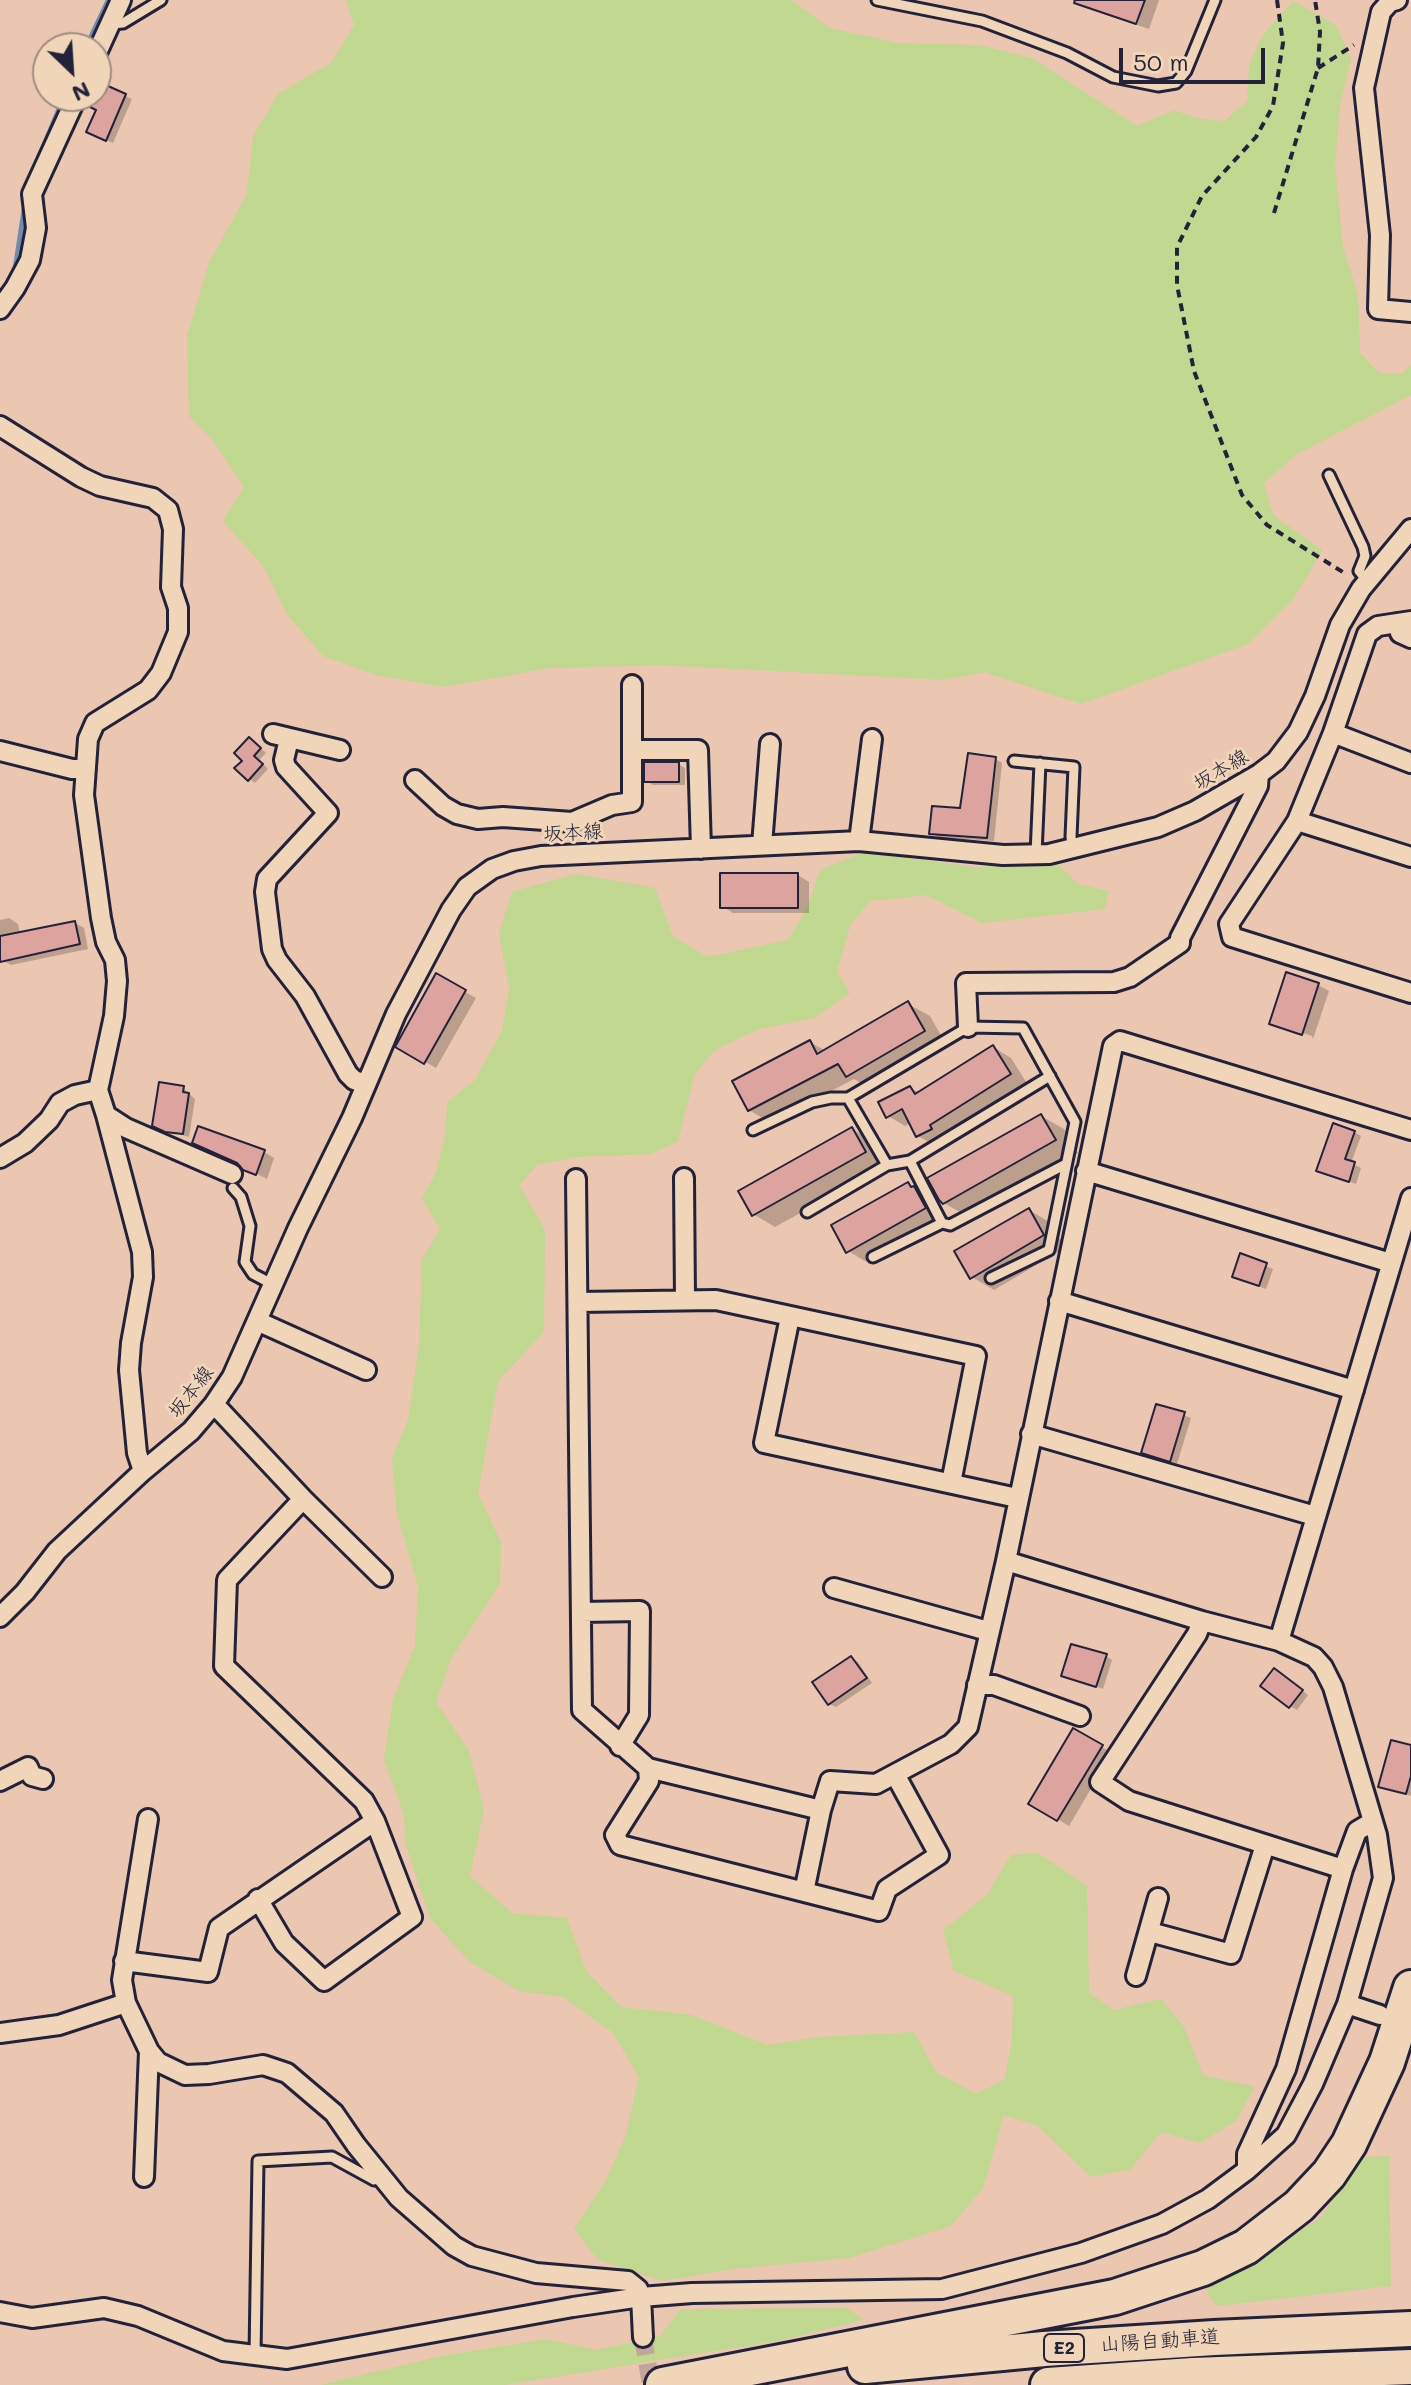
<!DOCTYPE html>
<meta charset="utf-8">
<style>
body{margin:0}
#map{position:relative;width:1411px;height:2385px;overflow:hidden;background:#ebc6b0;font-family:Mali,sans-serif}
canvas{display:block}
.north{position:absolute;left:32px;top:32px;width:80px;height:80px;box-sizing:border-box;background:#f1d5b8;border:2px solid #9e8d86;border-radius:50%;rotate:155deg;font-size:22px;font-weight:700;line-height:32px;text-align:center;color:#22223b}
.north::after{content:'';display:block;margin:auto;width:28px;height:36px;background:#22223b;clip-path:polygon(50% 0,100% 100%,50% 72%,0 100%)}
.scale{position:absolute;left:1119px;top:48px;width:146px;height:36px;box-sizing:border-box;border:4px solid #22223b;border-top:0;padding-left:10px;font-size:24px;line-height:28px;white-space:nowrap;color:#22223b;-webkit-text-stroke:6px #f1d5b8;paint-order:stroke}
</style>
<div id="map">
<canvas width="1411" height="2385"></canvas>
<div class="north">N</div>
<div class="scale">50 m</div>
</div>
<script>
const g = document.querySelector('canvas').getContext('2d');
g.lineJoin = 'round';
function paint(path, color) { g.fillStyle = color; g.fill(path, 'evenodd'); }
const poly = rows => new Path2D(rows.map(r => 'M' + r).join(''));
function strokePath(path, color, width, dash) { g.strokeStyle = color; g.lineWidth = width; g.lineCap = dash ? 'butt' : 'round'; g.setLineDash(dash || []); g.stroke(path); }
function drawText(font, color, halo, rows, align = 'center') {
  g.font = font + ' Mali,"Klee One",sans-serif'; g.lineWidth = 6; g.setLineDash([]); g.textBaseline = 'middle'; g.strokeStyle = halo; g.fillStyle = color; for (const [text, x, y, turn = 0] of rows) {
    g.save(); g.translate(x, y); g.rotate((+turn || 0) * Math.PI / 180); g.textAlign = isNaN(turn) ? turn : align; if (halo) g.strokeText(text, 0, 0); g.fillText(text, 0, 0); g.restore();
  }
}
paint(poly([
 [346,0,791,0,830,28,898,43,980,45,1032,58,1137,126,1174,110,1196,118,1224,121,1247,101,1249,64,1263,35,1293,1,1336,25,1351,59,1340,104,1335,165,1343,247,1358,295,1360,353,1379,373,1401,374,1411,365,1411,395,1297,454,1264,483,1273,515,1322,550,1294,598,1248,644,1081,704,984,672,944,680,659,665,550,668,442,687,376,675,323,656,287,614,264,567,223,521,244,487,213,440,189,416,187,336,209,263,247,194,253,136,279,93,331,63,354,25],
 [864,852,974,867,1057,863,1078,884,1109,891,1105,909,982,923,926,895,870,901,850,925,837,972,850,993,814,1018,759,1029,715,1050,695,1073,678,1141,651,1154,577,1157,537,1165,519,1185,545,1230,544,1332,498,1381,478,1493,501,1543,500,1583,451,1659,436,1702,469,1751,484,1810,470,1876,512,1913,567,1918,586,1971,621,2007,692,2015,768,2045,820,2037,914,2032,936,2072,976,2094,1004,2080,1012,2041,1013,1996,954,1971,943,1930,987,1895,1011,1855,1038,1853,1087,1886,1089,1993,1114,2010,1161,1999,1184,2027,1203,2075,1255,2087,1236,2121,1200,2143,1161,2132,1130,2170,1091,2177,1038,2126,1004,2115,983,2188,951,2226,849,2258,733,2269,663,2281,598,2260,574,2229,605,2182,626,2135,639,2077,613,2033,563,1997,519,1991,470,1962,430,1918,406,1845,404,1815,384,1759,393,1700,415,1646,418,1586,397,1514,392,1459,408,1420,419,1346,422,1260,440,1229,422,1198,435,1175,445,1137,447,1103,475,1080,502,1031,509,988,499,933,512,892,576,874,655,888,673,937,708,957,788,940,808,906,820,870],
 [1389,2156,1391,2286,1216,2306,1204,2286,1259,2251,1320,2219,1362,2157],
 [847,2308,864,2320,778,2341,504,2385,321,2385,441,2356,545,2339,597,2350,660,2336,681,2309]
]), '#c0d88f');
paint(poly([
 [1072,0,1159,0,1149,29,1083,7],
 [100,84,132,99,113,143,95,135,98,110,95,96],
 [250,739,266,753,259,760,268,769,255,783,249,779],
 [995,759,1002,763,994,841,938,837,932,833,962,810],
 [678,764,685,768,685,785,653,785,646,781],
 [798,875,809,882,809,913,733,913,722,906],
 [9,918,18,924,20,934,75,923,84,928,88,949,11,965,2,960,0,951,0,920],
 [437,976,476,998,436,1068,398,1046],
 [1318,985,1329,991,1313,1039,1312,1036,1280,1026,1280,1028,1271,1023],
 [908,1004,930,1016,946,1044,869,1088,854,1079,771,1123,749,1110,810,1042,826,1051],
 [993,1047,1011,1058,1028,1085,936,1146,918,1136,911,1123,905,1126,888,1116,910,1088,920,1093],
 [183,1088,195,1099,189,1137,161,1129],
 [1041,1116,1064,1129,1078,1153,967,1216,944,1203],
 [852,1129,874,1142,887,1165,775,1227,753,1214],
 [1354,1132,1361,1136,1351,1163,1361,1168,1356,1184,1319,1171],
 [194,1142,264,1152,274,1158,267,1179],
 [908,1184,937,1201,947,1221,870,1264,848,1251],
 [1029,1210,1051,1223,1065,1248,994,1290,972,1277],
 [1241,1256,1273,1269,1266,1289,1241,1280],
 [1157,1406,1191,1418,1177,1464,1143,1452],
 [1106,1656,1112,1660,1103,1689,1063,1675],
 [851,1658,858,1662,872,1683,836,1707,829,1704],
 [1281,1674,1308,1695,1297,1710,1290,1706],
 [1074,1730,1112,1753,1069,1826,1030,1803],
 [1411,1747,1411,1796,1381,1786]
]), '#0003');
strokePath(poly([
 [86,48,109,0],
 [40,156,65,96],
 [15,273,26,201]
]), '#6f8cb0', 6);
const building = poly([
 [1075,0,1145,0,1136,24,1074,3,1075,0],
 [99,82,126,94,106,141,86,132,96,110,88,106,93,96,96,96,99,82],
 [249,737,261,748,254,756,263,764,248,781,234,768,242,761,234,753,249,737],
 [968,753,996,757,987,838,929,834,932,806,960,808,968,753],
 [644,762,679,762,679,782,644,782,644,762],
 [720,873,798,873,798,908,720,908,720,873],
 [75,921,80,944,0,962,0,936,75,921],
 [1286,972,1319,983,1302,1035,1269,1024,1286,972],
 [436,973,466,990,424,1064,395,1047,436,973],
 [908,1001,925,1031,846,1077,838,1064,748,1111,732,1081,810,1040,817,1054,908,1001],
 [993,1045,1011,1074,930,1125,932,1129,916,1137,902,1109,886,1118,878,1102,910,1086,915,1094,993,1045],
 [159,1082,184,1086,183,1092,189,1093,183,1134,165,1132,152,1126,159,1082],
 [1041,1114,1056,1140,943,1204,939,1200,927,1178,1041,1114],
 [1333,1123,1355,1131,1345,1159,1355,1162,1349,1182,1316,1171,1333,1123],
 [198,1126,265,1150,256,1175,243,1170,237,1163,192,1143,198,1126],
 [852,1127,866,1152,752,1216,738,1191,852,1127],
 [908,1182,911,1187,914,1186,926,1208,846,1253,831,1225,908,1182],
 [1029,1208,1044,1235,970,1279,954,1251,1029,1208],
 [1240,1253,1267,1263,1259,1286,1232,1277,1240,1253],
 [1156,1404,1185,1412,1170,1462,1141,1453,1156,1404],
 [1071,1644,1107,1654,1096,1687,1061,1676,1071,1644],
 [851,1656,867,1678,828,1705,812,1682,851,1656],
 [1274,1668,1303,1690,1289,1708,1260,1686,1274,1668],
 [1073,1728,1103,1745,1057,1821,1028,1804,1073,1728],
 [1391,1740,1411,1745,1411,1776,1406,1794,1378,1787,1391,1740]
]);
paint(building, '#dda39f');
strokePath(building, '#22223b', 2);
strokePath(poly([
 [643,2337,651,2385]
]), '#c3a599', 18, [18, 9]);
const lane = poly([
 [877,0,982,21,1067,53,1113,77,1158,86,1176,83,1186,71,1215,0],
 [110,24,123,23,161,0],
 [1329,475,1363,547,1365,556,1359,571,1367,581],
 [1014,761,1074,767,1071,837,1073,849],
 [1036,854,1040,763],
 [848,1098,887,1165],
 [753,1130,812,1102,831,1098,848,1098,968,1027,1023,1028,1075,1122,1049,1250,991,1278],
 [910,1161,942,1223],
 [233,1188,241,1197,250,1226,245,1262,253,1274,272,1284],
 [807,1212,887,1165,910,1161,1050,1076],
 [873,1257,942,1223,950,1225,1066,1164],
 [255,2355,258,2161,332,2157,374,2180,382,2178]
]);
const street = poly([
 [1397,0,1390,2,1381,12,1364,88,1380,235,1378,309,1411,312],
 [96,55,121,0],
 [0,309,15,288,30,260,36,228,32,194,77,96],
 [0,426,81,477,100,486,153,498,168,510,173,529,171,587,178,608,178,632,161,673,148,690,95,723,88,739,84,795,101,918,106,942,115,960,117,981,114,1016,98,1090,106,1115,126,1128,232,1174],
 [1411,621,1378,626,1367,634,1333,733,1297,821,1229,924,1232,937,1411,993],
 [1397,623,1400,633,1411,638],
 [1333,733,1411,763],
 [273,734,340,750],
 [289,739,284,760,286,767,328,813,267,879,265,892,272,949,277,960,305,996,348,1074,354,1080,366,1084],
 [634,750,698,750,701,849],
 [0,751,72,769,85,769],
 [415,780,443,806,457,814,478,819,503,817,572,822,612,805,632,802,632,685],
 [1297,821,1411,857],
 [859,841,872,739],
 [762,845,770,744],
 [968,1027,966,983,1114,982,1130,977,1180,943,1180,938,1258,786,1259,774],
 [106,1115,142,1252,143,1277,131,1343,129,1370,137,1453,143,1471],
 [0,1158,25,1143,49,1120,60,1103,75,1095,98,1090],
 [1086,1171,1391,1263],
 [684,1178,685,1300],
 [576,1179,582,1710,648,1768,821,1810],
 [1059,1301,1354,1390],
 [578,1302,716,1300,976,1356,951,1483],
 [790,1317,764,1443,1017,1498],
 [257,1321,366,1370],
 [214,1404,303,1499,382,1577],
 [1031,1434,1315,1516],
 [834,1588,988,1631],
 [581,1612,640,1611,639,1715,620,1746],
 [0,1617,25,1592,57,1551,143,1471,191,1431,214,1404,232,1377,298,1228,352,1118,396,1014,451,910,467,887,492,869,514,861,541,856,859,841,1003,855,1049,854,1158,827,1195,811,1259,774,1276,761,1298,732,1315,696,1340,625,1361,589,1411,529],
 [1202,1621,1197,1634,1100,1782,1129,1801,1343,1869],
 [1279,1641,1411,1198],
 [977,1685,994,1685,1080,1716],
 [648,1768,649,1781,615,1835,620,1845,879,1911,887,1889,939,1855,896,1776],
 [0,1781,28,1767,32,1776,43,1779],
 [804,1892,821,1810,830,1781,876,1784,951,1744,968,1727,1006,1561,1113,1046,1120,1041,1411,1130],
 [258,1899,284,1943,324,1981,412,1917,375,1821,364,1801,224,1666,227,1580,303,1499],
 [1150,1932,1231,1954,1265,1845],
 [124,1961,208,1972,219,1928,375,1821],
 [1136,1976,1158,1898],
 [1347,2004,1380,2015],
 [0,2033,59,2025,126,2003],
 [149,2051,158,2062,185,2075,209,2074,263,2065,287,2073,334,2113,356,2145,399,2198,454,2246,472,2256,536,2273,628,2281,638,2289,641,2297,643,2337],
 [1247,2170,1247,2154,1286,2069,1343,1869,1357,1831,1372,1822],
 [144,2177,149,2051,126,2003,122,1980,148,1819],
 [0,2312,32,2318,104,2308,138,2316,223,2351,287,2359,573,2307,641,2297,692,2293,942,2289,1081,2253,1162,2224,1208,2199,1247,2170,1286,2135,1313,2084,1347,2004,1383,1878,1377,1835,1333,1687,1323,1667,1314,1657,1279,1641,1202,1621,1006,1561]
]);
const highway = poly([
 [865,2366,1044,2349,1214,2338,1411,2329],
 [663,2385,1115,2297,1203,2268,1246,2247,1299,2206,1329,2174,1349,2144,1387,2062,1411,1988],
 [1048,2385,1193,2375,1411,2367]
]);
strokePath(lane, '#22223b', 15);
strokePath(street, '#22223b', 24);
strokePath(highway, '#22223b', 40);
strokePath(poly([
 [1277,0,1283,43,1273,106,1256,137,1202,196,1177,247,1177,285,1194,371,1242,495,1267,525,1346,574],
 [1318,68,1354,45],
 [1274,213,1318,68,1320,32,1315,0]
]), '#22223b', 4, [8, 6]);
strokePath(lane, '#f1d5b8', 9);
strokePath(street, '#f1d5b8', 18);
strokePath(highway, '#f1d5b8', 34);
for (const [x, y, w] of [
 [1064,2348,40]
]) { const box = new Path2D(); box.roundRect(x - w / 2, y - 14, w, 28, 6); g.fillStyle = '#f1d5b8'; g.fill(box); strokePath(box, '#22223b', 2); }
drawText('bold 18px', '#22223b', null, [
 ["E2",1064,2348]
]);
drawText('20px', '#22223b', '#f1d5b8', [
 ["坂本線",1221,770,-31],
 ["坂本線",573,833,-3],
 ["坂本線",191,1392,-52],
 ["山陽自動車道",1160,2341,-4]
]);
</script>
